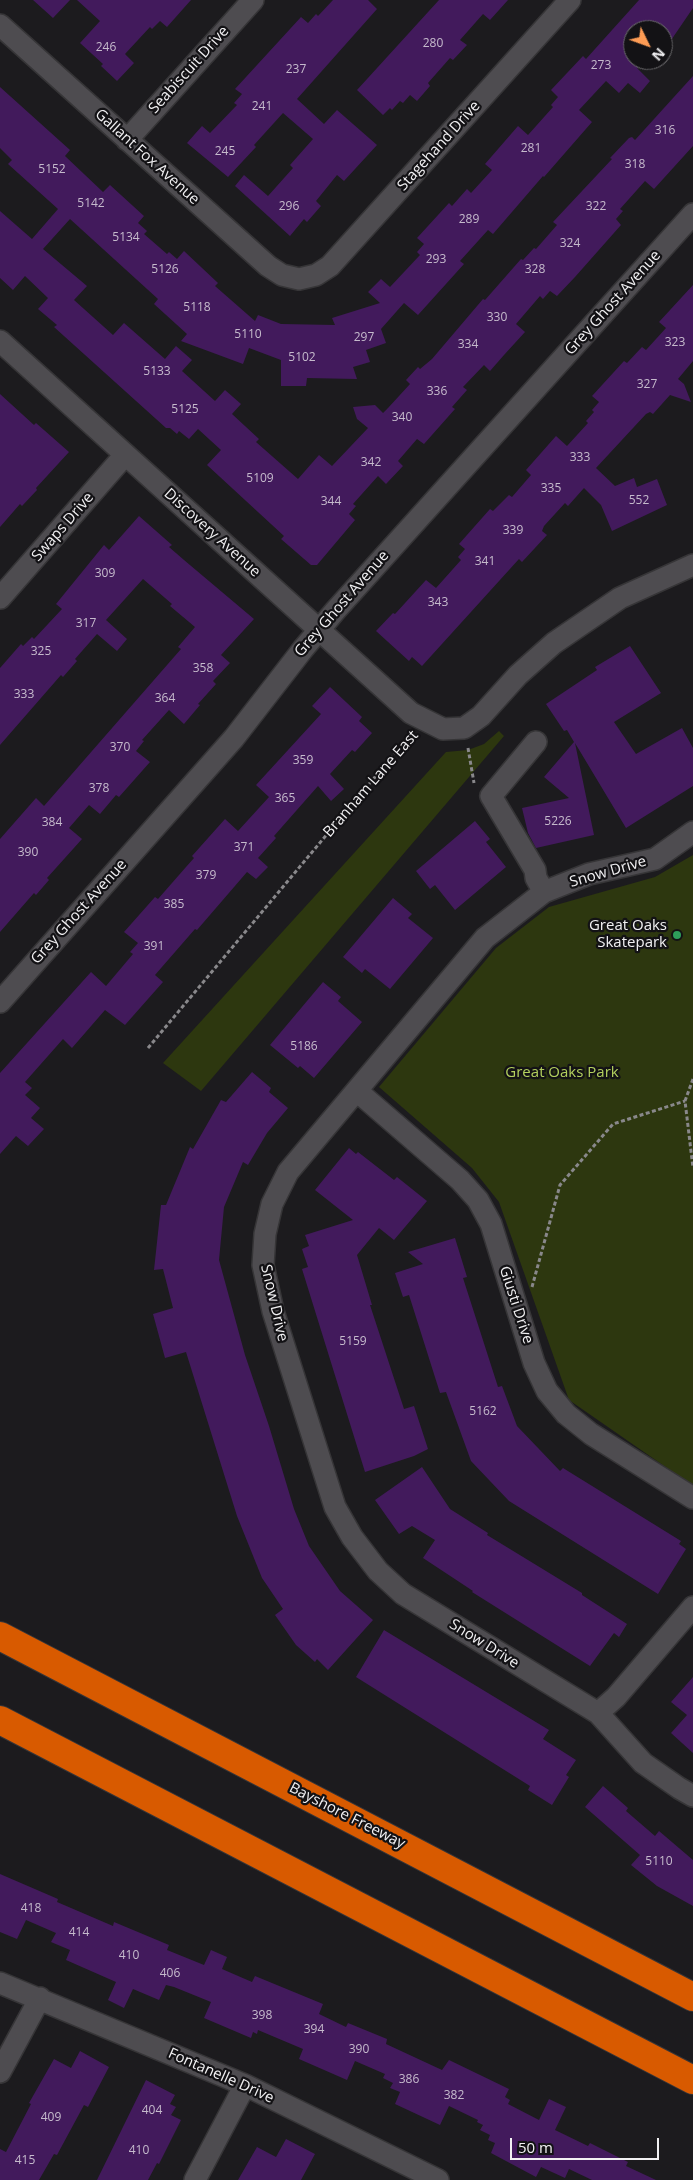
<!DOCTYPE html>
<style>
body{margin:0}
#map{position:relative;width:693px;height:2180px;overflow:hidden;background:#1c1b1e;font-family:"Open Sans",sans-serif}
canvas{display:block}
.north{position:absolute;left:623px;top:20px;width:50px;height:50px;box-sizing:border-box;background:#131215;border:1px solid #6c6b6d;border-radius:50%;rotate:132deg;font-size:14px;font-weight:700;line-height:20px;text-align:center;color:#f1f0f2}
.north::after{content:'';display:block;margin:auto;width:18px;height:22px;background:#fd9c55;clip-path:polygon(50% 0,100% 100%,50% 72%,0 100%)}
.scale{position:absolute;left:510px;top:2138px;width:149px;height:22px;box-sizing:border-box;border:2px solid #f1f0f2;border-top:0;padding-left:6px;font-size:15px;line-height:18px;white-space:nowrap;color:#f1f0f2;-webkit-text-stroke:4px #131215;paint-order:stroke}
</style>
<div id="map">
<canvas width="693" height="2180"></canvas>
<div class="north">N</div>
<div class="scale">50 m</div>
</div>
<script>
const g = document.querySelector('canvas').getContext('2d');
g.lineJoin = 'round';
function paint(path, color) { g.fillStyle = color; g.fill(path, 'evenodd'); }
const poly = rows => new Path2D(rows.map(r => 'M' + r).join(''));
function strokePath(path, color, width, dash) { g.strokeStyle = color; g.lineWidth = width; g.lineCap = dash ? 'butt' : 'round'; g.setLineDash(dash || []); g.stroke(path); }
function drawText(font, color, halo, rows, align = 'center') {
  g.font = font + ' "Open Sans",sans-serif'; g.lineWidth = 4.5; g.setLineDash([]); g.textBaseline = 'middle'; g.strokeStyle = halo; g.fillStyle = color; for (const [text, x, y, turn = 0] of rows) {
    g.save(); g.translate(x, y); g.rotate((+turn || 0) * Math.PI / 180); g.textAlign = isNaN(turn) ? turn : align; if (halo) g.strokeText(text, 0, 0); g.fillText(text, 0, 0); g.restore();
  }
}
paint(poly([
 [499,731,504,736,201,1091,163,1063,446,752,468,750,484,744],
 [693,855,693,1486,569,1400,499,1202,472,1168,379,1087,496,948,549,907,655,877]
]), '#2d370f');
paint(poly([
 [33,0,70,0,53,18],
 [77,0,191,0,167,27,160,21,152,29,150,27,125,54,134,63,117,81,101,66,103,64,80,43,100,21],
 [333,0,368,0,377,9,297,99,324,124,337,110,377,145,344,181,337,175,316,201,321,206,307,222,304,219,290,236,235,186,244,175,268,196,293,168,290,165,313,139,283,113,254,145,256,147,228,177,187,143,202,126,210,133,237,105,234,103,242,94,235,89,301,17,308,23,316,14,318,16],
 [439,0,508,0,490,20,483,14,460,40,467,45,453,60,450,58,428,83,430,86,417,101,410,95,403,103,400,101,392,110,390,108,383,115,357,90],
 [639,0,693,0,693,8,663,52,663,30,633,30,633,60,645,60,637,68,650,81,640,93,628,83,619,93,606,81,579,110,592,122,544,177,543,176,493,234,488,230,460,261,464,264,418,315,404,303,381,329,386,343,366,350,370,362,353,367,357,379,307,378,306,386,281,386,281,360,249,348,243,364,181,341,187,334,154,304,158,299,70,219,43,249,87,286,74,300,113,335,124,323,165,359,176,346,192,360,182,371,215,401,225,390,241,404,232,414,259,439,256,442,298,479,319,455,332,466,368,428,357,419,353,407,375,405,383,413,388,408,410,384,406,380,418,367,420,369,432,359,483,299,485,300,521,259,523,260,534,248,536,249,557,225,553,222,612,159,610,158,629,138,632,137,635,140,693,76,693,146,654,189,645,181,620,209,623,211,616,219,621,225,575,277,557,296,550,291,543,299,540,296,516,324,525,332,504,355,490,371,484,365,463,387,467,390,452,407,455,409,424,444,417,439,398,461,403,466,386,484,378,476,353,504,356,506,349,514,355,520,317,565,311,565,281,539,284,536,207,465,221,450,198,429,189,439,179,431,177,434,170,428,166,428,54,327,57,325,38,309,48,298,25,276,13,290,0,278,0,211,32,239,58,209,8,164,12,160,0,148,0,87,70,150,65,156,103,192,110,185,144,216,138,223,147,231,144,234,167,254,169,252,177,259,184,251,218,283,215,286,255,321,258,315,281,324,335,325,332,318,380,303,368,292,381,279,390,287,420,255,417,252,424,244,417,238,449,203,452,206,467,189,471,193,492,170,485,164,518,126,528,135,553,107,551,105,558,97,551,90,583,56,586,59],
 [693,285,693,361,678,379,684,384,691,402,670,395,653,414,650,412,646,414,596,468,615,486,634,478,637,487,657,479,667,505,612,531,601,505,584,488,568,506,565,503,544,526,542,531,547,535,522,562,519,559,422,666,412,657,409,661,376,631,393,613,395,614,426,580,436,588,461,560,458,557,465,549,459,544,490,509,493,511,509,495,512,497,531,475,526,470,556,436,567,446,588,423,586,421,594,412,592,410,599,402,592,396,624,361,627,363,642,347,646,350,666,328,659,322],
 [0,394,34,425,36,423,69,452,36,488,37,490,22,506,20,504,0,527],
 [139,516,172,545,169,547,184,560,254,619,221,655,230,663,213,681,216,684,198,704,200,705,184,724,169,710,142,740,144,741,136,751,150,762,119,797,116,795,100,814,89,805,69,828,82,839,47,878,49,880,36,895,34,893,0,932,0,839,36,798,44,806,181,649,178,647,195,627,170,606,172,604,143,579,106,620,127,639,117,651,97,634,75,659,77,661,63,677,61,675,0,745,0,668,21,644,23,646,32,637,34,639,62,609,56,604,104,545,109,550],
 [630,646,661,693,614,722,636,754,682,728,693,748,693,786,626,828,575,743,594,835,536,848,528,833,522,808,569,798,544,777,574,742,567,730,564,731,546,704,597,670,595,667],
 [330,687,362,717,359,721,372,733,355,752,352,750,330,774,344,789,331,801,318,786,274,836,276,838,258,858,268,867,256,879,247,872,197,930,195,929,155,975,163,982,125,1025,105,1010,72,1048,63,1039,25,1082,32,1088,25,1095,40,1108,31,1118,44,1129,28,1146,16,1136,0,1154,0,1073,91,972,106,986,133,954,130,952,138,943,124,932,155,897,158,899,186,867,194,858,192,856,225,819,238,831,269,797,256,785,321,714,312,706],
 [475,821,490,839,486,842,506,867,455,910,435,885,430,889,416,871],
 [393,898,412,914,408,918,433,938,390,989,365,969,362,973,343,957],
 [323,982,341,997,338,1001,362,1022,314,1078,300,1066,298,1068,270,1045],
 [252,1072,271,1088,269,1092,288,1108,267,1133,248,1165,243,1162,224,1207,219,1260,245,1355,269,1426,294,1509,309,1546,340,1591,373,1620,328,1670,317,1659,315,1662,296,1645,275,1615,283,1609,262,1578,237,1516,186,1352,165,1358,153,1314,173,1308,163,1269,154,1270,161,1205,166,1205,190,1147,193,1149,221,1100,226,1102],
 [349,1148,356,1154,358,1152,394,1180,397,1177,427,1201,394,1240,379,1228,357,1255,372,1305,370,1305,404,1409,414,1406,428,1449,414,1456,365,1472,302,1269,308,1267,302,1249,309,1246,305,1235,353,1220,315,1190],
 [455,1238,467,1277,463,1278,498,1387,502,1386,517,1426,560,1471,563,1468,681,1541,679,1544,686,1549,658,1594,509,1501,471,1461,446,1392,440,1393,409,1295,403,1297,395,1273,423,1264,408,1252],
 [422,1467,450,1509,488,1533,487,1535,582,1593,582,1595,627,1624,619,1637,614,1633,590,1666,472,1592,473,1591,423,1558,435,1540,412,1526,399,1534,375,1500],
 [384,1630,549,1730,543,1739,576,1760,566,1775,569,1777,552,1805,528,1790,530,1786,356,1677],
 [693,1677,693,1753,671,1733,687,1715,671,1702],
 [603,1786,628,1808,626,1811,655,1836,659,1831,693,1860,693,1906,657,1886,631,1865,640,1855,585,1807],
 [0,1874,58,1899,57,1902,113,1926,114,1922,169,1945,167,1950,204,1965,211,1950,227,1957,222,1969,252,1982,255,1976,323,2004,319,2014,346,2027,348,2023,387,2039,386,2044,442,2070,449,2060,509,2089,505,2097,510,2100,508,2104,539,2120,549,2099,566,2107,555,2130,588,2146,590,2143,628,2162,626,2166,656,2180,592,2180,569,2169,565,2178,541,2167,536,2177,491,2153,495,2143,488,2140,490,2135,480,2130,483,2125,477,2122,478,2120,449,2106,440,2125,395,2104,400,2092,390,2088,393,2083,383,2078,385,2074,355,2061,347,2080,299,2059,303,2049,258,2030,257,2034,253,2032,251,2038,204,2018,211,2002,174,1987,166,1985,159,2000,133,1989,124,2008,108,2000,116,1982,66,1960,70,1950,51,1942,56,1933,26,1920,17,1939,0,1932],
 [80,2051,109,2067,88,2107,84,2105,57,2155,54,2154,39,2180,0,2180,0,2149,6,2152,31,2104,29,2103,54,2059,71,2068],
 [146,2080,175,2095,170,2104,176,2107,171,2115,181,2120,159,2164,157,2163,148,2180,97,2180],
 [286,2139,315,2154,301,2180,238,2180,257,2147,276,2157]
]), '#421a5c');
const minor = poly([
 [0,25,268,266,282,275,299,279,316,275,330,266,570,0],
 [127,140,253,0],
 [0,341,411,713,443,729,464,728,481,716,518,675,554,643,620,598,693,565],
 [0,598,125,455],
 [536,742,491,796,535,870,536,878,544,892],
 [693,832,655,859,589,874,544,892,485,938,288,1172,272,1204,265,1234,263,1265,273,1311,335,1507,352,1537,378,1571,403,1594,598,1713,643,1763,679,1788,693,1796],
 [0,1002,234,738,303,649,335,611,693,214],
 [357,1091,460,1180,478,1200,491,1224,534,1363,547,1391,566,1414,591,1434,693,1498],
 [598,1713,616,1697,693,1607],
 [0,1983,245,2085,438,2180],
 [0,2072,40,1998],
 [195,2180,245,2085]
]);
const highway = poly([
 [0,1636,693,1997],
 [0,1720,693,2080]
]);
strokePath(minor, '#363537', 24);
strokePath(highway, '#363537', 30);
strokePath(poly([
 [468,748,474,783],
 [148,1048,411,734],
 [693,1079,685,1101,693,1168],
 [532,1287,560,1185,613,1124,685,1101]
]), '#89888b', 3, [4, 2.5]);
strokePath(minor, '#4e4c50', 21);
strokePath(highway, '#d85a00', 28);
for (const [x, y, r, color] of [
 [677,935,5,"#2e9e5b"]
]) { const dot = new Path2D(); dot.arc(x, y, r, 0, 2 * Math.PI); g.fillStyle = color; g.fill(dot); strokePath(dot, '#131215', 2); }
drawText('12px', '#c5bacc', null, [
 ["280",433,44],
 ["246",106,48],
 ["273",601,66],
 ["237",296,70],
 ["241",262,107],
 ["316",665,131],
 ["281",531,149],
 ["245",225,152],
 ["318",635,165],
 ["5152",52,170],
 ["5142",91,204],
 ["296",289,207],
 ["322",596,207],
 ["289",469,220],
 ["5134",126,238],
 ["324",570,244],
 ["293",436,260],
 ["5126",165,270],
 ["328",535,270],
 ["5118",197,308],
 ["330",497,318],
 ["5110",248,335],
 ["297",364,338],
 ["323",675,343],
 ["334",468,345],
 ["5102",302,358],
 ["5133",157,372],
 ["327",647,385],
 ["336",437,392],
 ["5125",185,410],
 ["340",402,418],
 ["333",580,458],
 ["342",371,463],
 ["5109",260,479],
 ["335",551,489],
 ["552",639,501],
 ["344",331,502],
 ["339",513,531],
 ["341",485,562],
 ["309",105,574],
 ["343",438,603],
 ["317",86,624],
 ["325",41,652],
 ["358",203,669],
 ["333",24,695],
 ["364",165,699],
 ["370",120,748],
 ["359",303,761],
 ["378",99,789],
 ["365",285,799],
 ["5226",558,822],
 ["384",52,823],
 ["371",244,848],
 ["390",28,853],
 ["379",206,876],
 ["385",174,905],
 ["391",154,947],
 ["5186",304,1047],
 ["5159",353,1342],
 ["5162",483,1412],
 ["5110",659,1862],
 ["418",31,1909],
 ["414",79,1933],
 ["410",129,1956],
 ["406",170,1974],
 ["398",262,2016],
 ["394",314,2030],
 ["390",359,2050],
 ["386",409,2080],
 ["382",454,2096],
 ["404",152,2111],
 ["409",51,2118],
 ["410",139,2151],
 ["415",25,2161]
]);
drawText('15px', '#f1f0f2', '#131215', [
 ["Seabiscuit Drive",189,70,-48],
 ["Stagehand Drive",439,146,-48],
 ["Gallant Fox Avenue",147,157,42],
 ["Grey Ghost Avenue",613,303,-48],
 ["Swaps Drive",63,527,-49],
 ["Discovery Avenue",212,533,42],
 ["Grey Ghost Avenue",342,604,-49],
 ["Branham Lane East",371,784,-49],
 ["Snow Drive",608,872,-16],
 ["Grey Ghost Avenue",79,912,-48],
 ["Snow Drive",274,1303,77],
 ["Giusti Drive",516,1305,72],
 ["Snow Drive",484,1644,32],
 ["Bayshore Freeway",347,1816,27],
 ["Fontanelle Drive",221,2076,24]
]);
drawText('15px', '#f1f0f2', '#131215', [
 ["Great Oaks",667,926],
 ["Skatepark",667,943]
], 'right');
drawText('15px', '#b3d05e', '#131215', [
 ["Great Oaks Park",562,1073]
]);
</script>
